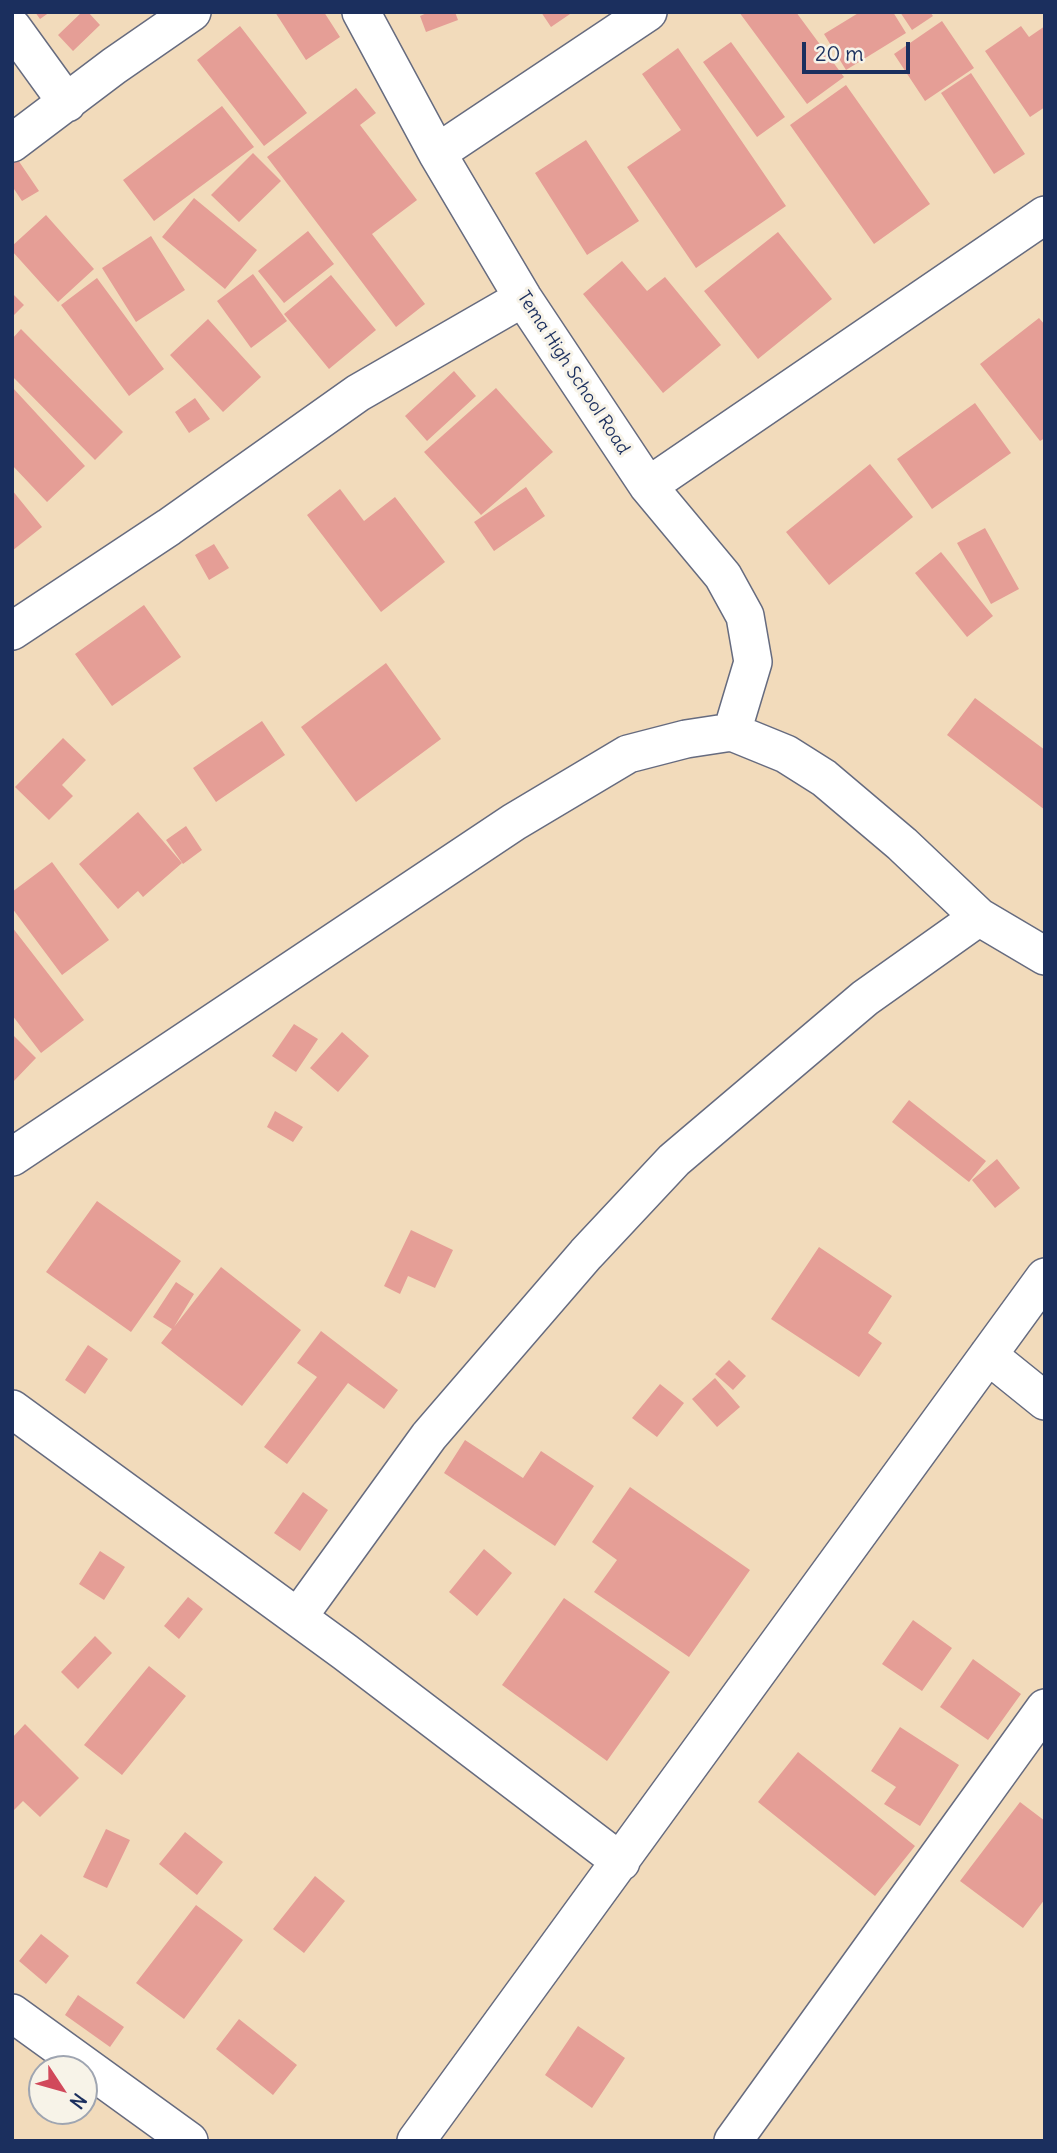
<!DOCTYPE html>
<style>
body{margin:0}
#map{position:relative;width:1057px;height:2153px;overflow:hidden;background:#f2dbbb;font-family:Delius,sans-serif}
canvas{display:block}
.frame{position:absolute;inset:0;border:14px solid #1b2f5e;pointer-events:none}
.north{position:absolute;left:28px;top:2055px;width:70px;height:70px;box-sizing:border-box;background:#f7f3e8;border:2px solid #9fa5b1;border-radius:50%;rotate:126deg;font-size:19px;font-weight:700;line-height:28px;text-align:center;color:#1b2f5e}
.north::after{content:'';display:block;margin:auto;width:24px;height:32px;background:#d1495b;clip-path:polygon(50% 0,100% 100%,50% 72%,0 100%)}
.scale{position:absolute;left:802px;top:42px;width:108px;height:32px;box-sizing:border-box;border:4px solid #1b2f5e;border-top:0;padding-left:9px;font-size:21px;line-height:24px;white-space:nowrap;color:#1b2f5e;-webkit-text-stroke:5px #f7f3e8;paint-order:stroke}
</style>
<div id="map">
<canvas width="1057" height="2153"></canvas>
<div class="frame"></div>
<div class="north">N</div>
<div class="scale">20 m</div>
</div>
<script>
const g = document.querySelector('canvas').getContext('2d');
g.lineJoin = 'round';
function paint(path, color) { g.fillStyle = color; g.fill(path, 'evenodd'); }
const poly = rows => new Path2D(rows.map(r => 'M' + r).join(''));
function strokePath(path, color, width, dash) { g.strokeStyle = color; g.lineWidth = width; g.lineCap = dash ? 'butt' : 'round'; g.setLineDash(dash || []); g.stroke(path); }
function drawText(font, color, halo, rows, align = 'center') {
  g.font = font + ' Delius,sans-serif'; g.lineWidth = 6; g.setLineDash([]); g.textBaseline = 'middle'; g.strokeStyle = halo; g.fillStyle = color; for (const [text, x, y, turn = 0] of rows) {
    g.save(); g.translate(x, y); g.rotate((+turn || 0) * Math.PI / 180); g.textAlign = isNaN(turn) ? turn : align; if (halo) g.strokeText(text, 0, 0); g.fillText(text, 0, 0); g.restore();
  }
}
paint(poly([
 [35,12,50,12,40,19],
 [82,12,88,12,100,25,73,51,58,35],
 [275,12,324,12,340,37,306,60],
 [429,12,455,12,458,20,426,32,420,16],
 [541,12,573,12,551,27],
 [739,12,796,12,844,77,807,104],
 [860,12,893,12,906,33,846,70,824,34],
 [900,12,930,12,933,16,912,30],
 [942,21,974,68,925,101,894,54],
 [240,26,307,113,264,146,197,60],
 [1021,26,1029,37,1045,26,1045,107,1030,117,985,51],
 [731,42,785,117,757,137,703,62],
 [678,48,786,206,696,268,627,167,681,130,642,74],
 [971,73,1025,154,994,174,941,93],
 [846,85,930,204,874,244,790,125],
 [356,88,376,113,360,125,417,200,372,234,425,304,396,327,267,157],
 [222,106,254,147,154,221,123,180],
 [586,140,639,221,587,255,535,173],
 [253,153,281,181,239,222,211,195],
 [18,160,39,191,22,201,12,186,12,163],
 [194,198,257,250,225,289,162,237],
 [46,215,94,269,58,302,12,251,12,246],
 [308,231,334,264,284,303,258,271],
 [778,232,832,299,758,359,704,291],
 [151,236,185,290,136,322,102,268],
 [622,261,647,291,665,277,721,345,663,393,583,294],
 [253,274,287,321,251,348,217,301],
 [331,275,376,330,329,369,284,314],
 [97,278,164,369,129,396,61,305],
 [12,293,24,305,12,317],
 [1039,318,1045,325,1045,438,1040,441,980,364],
 [208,319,261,377,223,412,170,355],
 [21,329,123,432,95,460,12,376,12,339],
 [454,371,476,396,427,441,405,416],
 [12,387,85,466,47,502,12,465],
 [496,388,553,452,481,515,424,452],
 [195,398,210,419,189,433,175,412],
 [975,403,1011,453,932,509,897,459],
 [870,464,913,517,829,585,786,532],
 [526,487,545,516,494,551,474,522],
 [340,489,364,521,395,497,445,562,381,612,307,515],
 [12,490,42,527,12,551],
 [985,528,1019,589,991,604,957,543],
 [214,544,229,568,209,580,195,555],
 [941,552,993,616,967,637,915,573],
 [144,605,181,657,112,706,75,654],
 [386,663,441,739,356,802,301,727],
 [975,698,1045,750,1045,810,947,735],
 [262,721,285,755,216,802,193,768],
 [63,738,86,760,62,785,73,796,49,820,15,787],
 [138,812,182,863,143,897,138,891,118,909,79,864],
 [186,826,202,850,183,864,166,840],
 [52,862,109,940,62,975,12,908,12,892],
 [12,927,84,1020,41,1053,12,1015],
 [294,1024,318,1039,296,1072,272,1056],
 [342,1032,369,1056,338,1092,310,1068],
 [12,1034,36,1058,12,1083],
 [909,1100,986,1161,969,1182,892,1122],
 [275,1111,303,1127,293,1142,267,1127],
 [997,1159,1020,1188,995,1208,972,1180],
 [97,1201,181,1261,131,1332,46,1272],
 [411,1230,453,1250,435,1288,408,1276,400,1294,384,1286],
 [819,1247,892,1296,868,1333,882,1343,859,1377,771,1319],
 [221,1267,301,1330,242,1406,161,1343,172,1329,153,1317,176,1282,194,1294,174,1327],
 [321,1331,398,1390,384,1409,348,1383,287,1464,264,1447,317,1377,297,1363],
 [88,1345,108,1359,85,1394,65,1380],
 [729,1360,746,1376,733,1390,715,1374],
 [715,1378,740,1407,717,1427,692,1399],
 [660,1384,684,1403,657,1437,632,1418],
 [465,1440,523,1478,541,1451,594,1486,555,1546,444,1473],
 [630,1487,750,1570,689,1657,594,1592,617,1560,592,1542],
 [303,1492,328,1510,300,1551,274,1533],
 [484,1549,512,1573,477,1616,449,1592],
 [100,1551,125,1567,104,1600,79,1584],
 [188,1597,203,1609,179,1639,164,1626],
 [564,1598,670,1672,607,1761,502,1685],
 [913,1620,952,1648,922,1691,882,1664],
 [95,1636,112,1653,78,1689,61,1672],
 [973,1659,1021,1694,988,1740,940,1707],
 [149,1666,186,1696,122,1775,84,1745],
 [25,1724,79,1778,40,1817,23,1801,12,1812,12,1738],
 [900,1727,959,1765,920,1826,884,1804,896,1787,871,1771],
 [798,1752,915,1846,875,1896,758,1802],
 [1020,1802,1045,1821,1045,1899,1023,1928,960,1881],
 [106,1829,130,1840,107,1888,83,1877],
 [185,1832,223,1862,197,1895,159,1864],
 [315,1876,345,1901,304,1953,273,1929],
 [196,1905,243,1940,184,2019,136,1983],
 [41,1934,69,1956,46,1984,19,1961],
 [78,1995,124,2027,110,2047,65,2015],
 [239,2019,297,2065,273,2095,216,2049],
 [578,2026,625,2058,592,2108,545,2075]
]), '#e59e96');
const minor = poly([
 [361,12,437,153,523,298,648,486,723,576,745,616,753,662,732,732],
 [12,27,67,103],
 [12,143,114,66,192,12],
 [437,153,648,12],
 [648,486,1045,215],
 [12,631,169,527,358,393,523,298],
 [12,1157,514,822,628,754,686,739,732,732,786,754,824,778,902,844,979,917,1045,956],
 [988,1355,1045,1401],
 [12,1409,345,1652,621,1862],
 [298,1617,429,1436,586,1254,674,1160,865,998,979,917],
 [12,2013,189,2141],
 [416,2141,1045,1277],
 [733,2141,1045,1708]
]);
strokePath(minor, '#666b7f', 40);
strokePath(minor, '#fff', 37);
drawText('18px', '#1b2f5e', '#f7f3e8', [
 ["Tema High School Road",573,373,57]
]);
</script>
